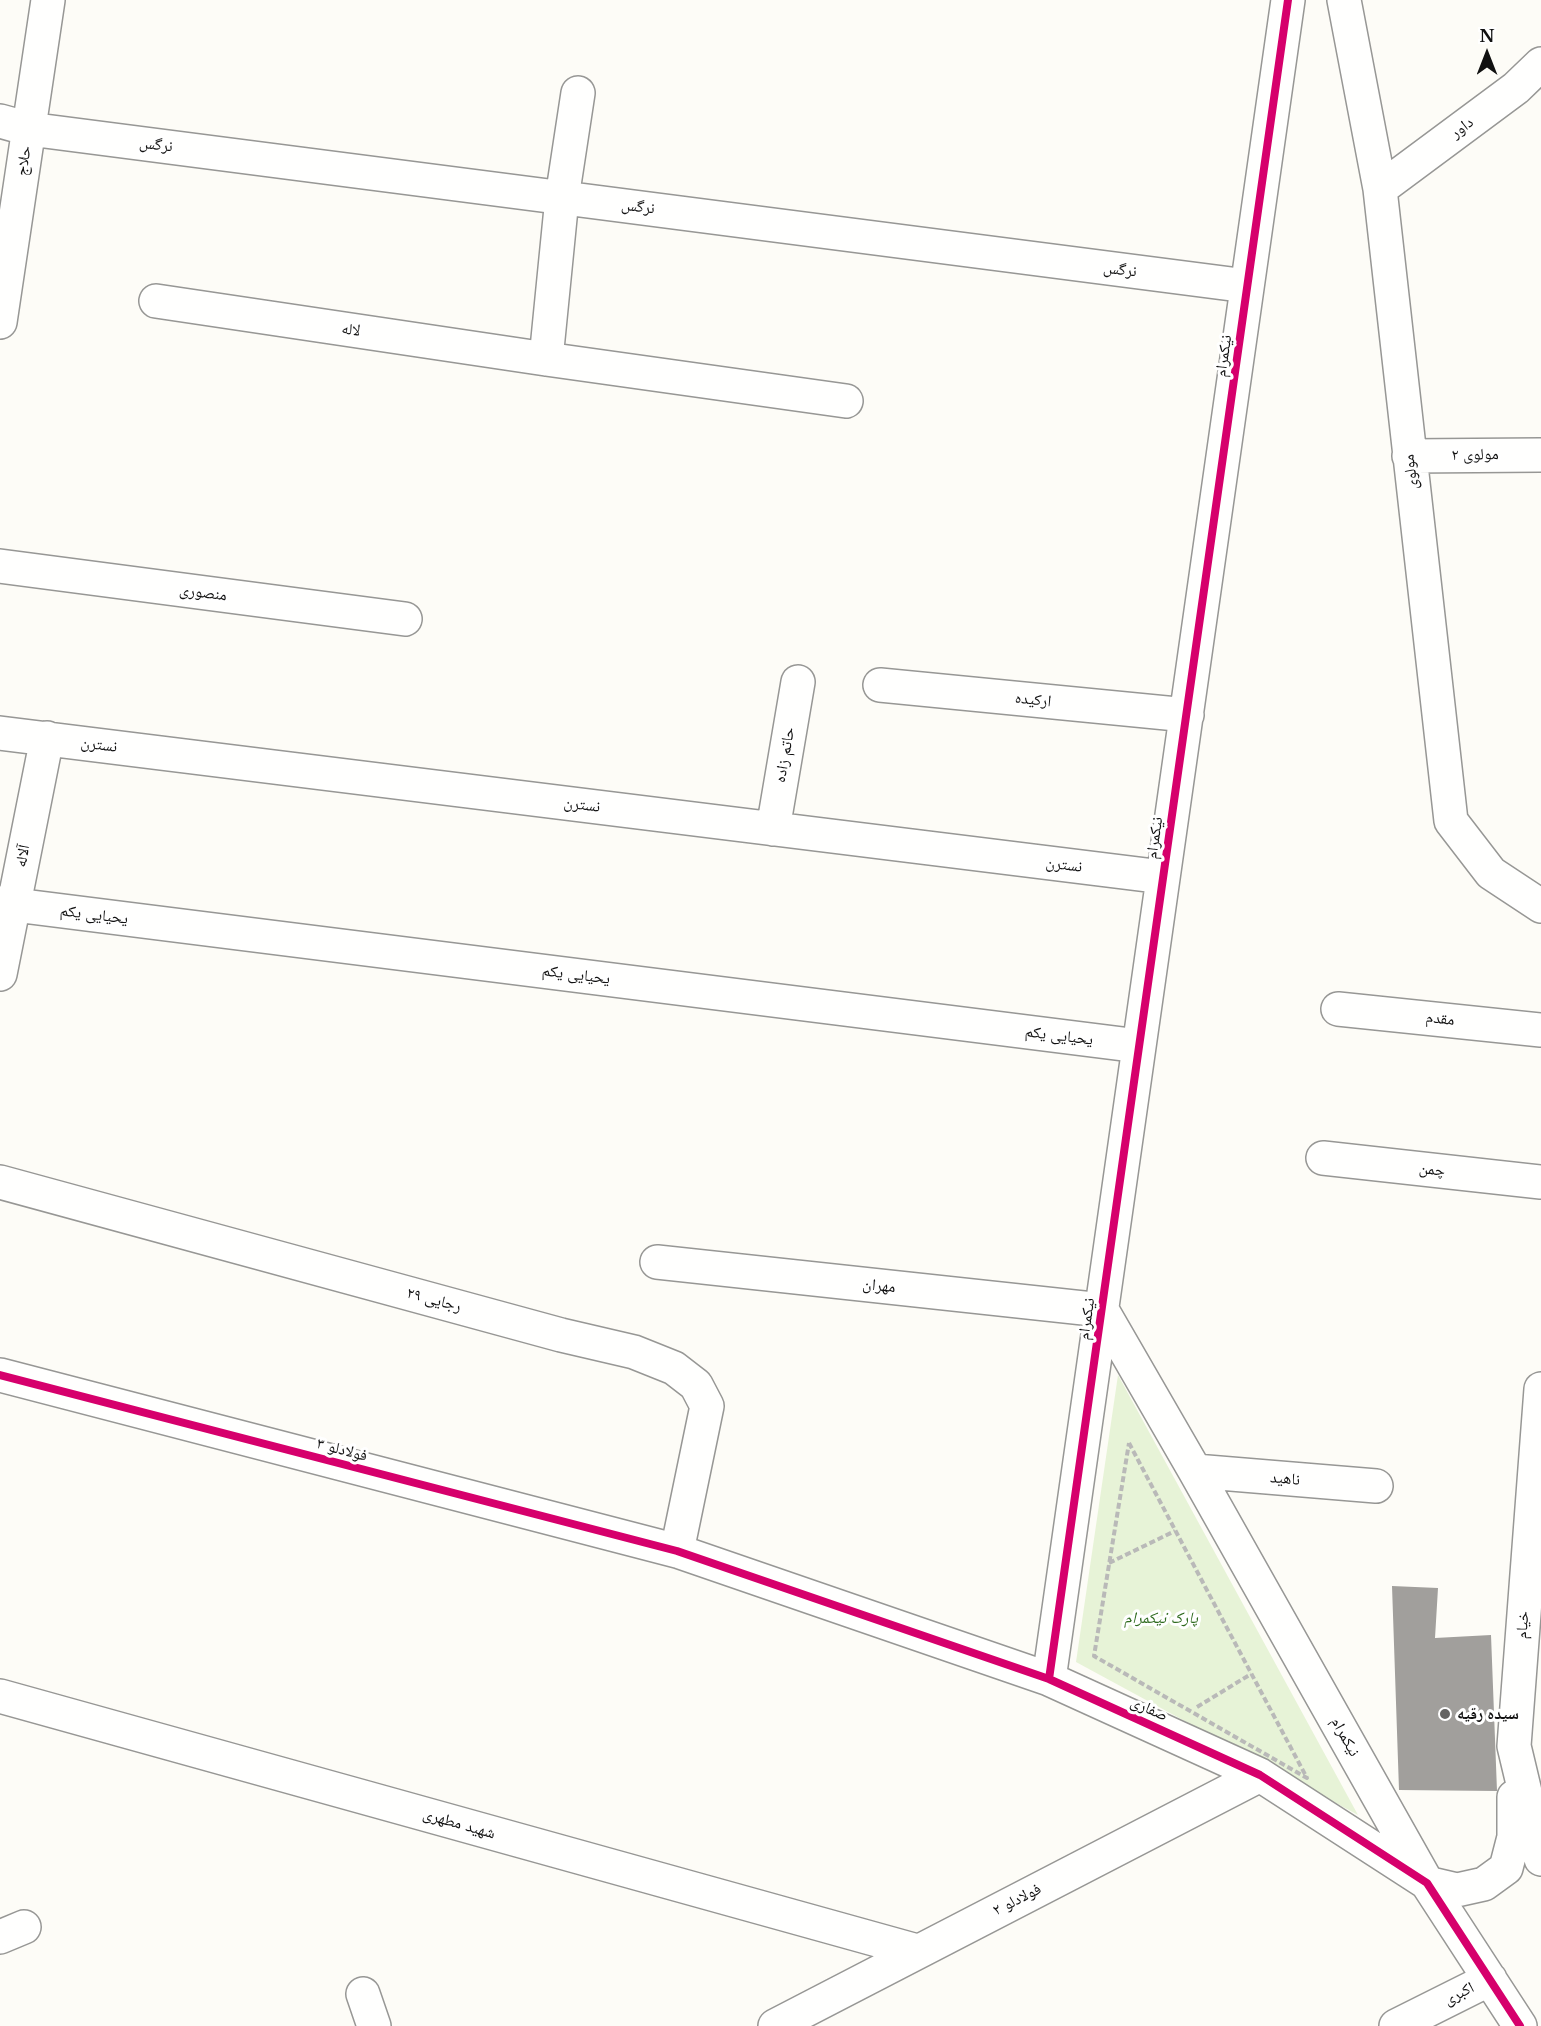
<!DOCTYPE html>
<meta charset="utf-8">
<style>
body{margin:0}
#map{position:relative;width:1541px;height:2026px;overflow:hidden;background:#fdfcf7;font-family:"Libre Baskerville",serif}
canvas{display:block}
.north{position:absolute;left:1457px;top:24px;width:60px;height:60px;-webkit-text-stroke:4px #fff;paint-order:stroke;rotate:0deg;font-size:16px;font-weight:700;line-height:24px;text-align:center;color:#111}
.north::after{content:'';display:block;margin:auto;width:21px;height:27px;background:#111;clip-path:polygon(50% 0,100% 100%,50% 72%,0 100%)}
</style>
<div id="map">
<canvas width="1541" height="2026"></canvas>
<div class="north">N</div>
</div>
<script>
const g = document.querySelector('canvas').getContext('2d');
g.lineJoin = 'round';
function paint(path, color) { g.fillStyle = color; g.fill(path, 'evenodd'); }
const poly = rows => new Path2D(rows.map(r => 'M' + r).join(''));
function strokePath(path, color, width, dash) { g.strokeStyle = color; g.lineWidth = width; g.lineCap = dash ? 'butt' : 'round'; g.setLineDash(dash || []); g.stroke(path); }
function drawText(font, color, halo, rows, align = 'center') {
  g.font = font + ' "Libre Baskerville","Noto Naskh Arabic",serif'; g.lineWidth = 6; g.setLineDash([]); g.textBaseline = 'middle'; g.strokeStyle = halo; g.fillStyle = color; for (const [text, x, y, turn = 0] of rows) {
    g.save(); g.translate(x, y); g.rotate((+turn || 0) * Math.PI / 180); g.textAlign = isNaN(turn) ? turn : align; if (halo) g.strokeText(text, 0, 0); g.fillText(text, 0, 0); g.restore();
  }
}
paint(poly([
 [1118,1375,1358,1815,1076,1662]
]), '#e7f3d7');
paint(poly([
 [1392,1586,1438,1588,1435,1638,1491,1635,1497,1791,1399,1790]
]), '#a19f9c');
const minor = poly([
 [1344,0,1380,189,1451,821,1491,873,1541,906],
 [0,121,29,129,1247,286],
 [1380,189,1516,88,1541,64],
 [156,301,546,359,846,401],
 [0,322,48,0],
 [546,359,562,198,578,93],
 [1409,456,1541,455],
 [0,566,405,619],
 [880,685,1187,715],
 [0,733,1163,877],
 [773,829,798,682],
 [0,903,1139,1046],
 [0,974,47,738],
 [1338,1009,1541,1030],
 [1323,1158,1541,1182],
 [0,1182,561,1335,634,1352,674,1368,696,1385,707,1406,677,1551],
 [657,1262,1102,1310,1195,1471,1425,1879],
 [0,1375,677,1551,1049,1679,1260,1775,1427,1883,1520,2026],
 [1541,1389,1514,1746,1541,1859],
 [1195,1471,1376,1486],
 [1049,1679,1288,0],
 [0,1696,917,1951],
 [1427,1883,1457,1890,1484,1884,1506,1868,1514,1837,1514,1797],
 [0,1937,24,1927],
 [363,1994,374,2026],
 [775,2026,1260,1775],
 [1396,2026,1490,1979]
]);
strokePath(minor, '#979795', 36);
strokePath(poly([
 [1129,1443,1227,1628,1307,1778,1094,1656,1129,1443],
 [1109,1563,1175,1531],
 [1197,1707,1251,1674]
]), '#b9b9b8', 4, [6, 3]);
strokePath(minor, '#fffffe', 33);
strokePath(poly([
 [0,1375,677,1551,1049,1679,1260,1775,1427,1883,1520,2026],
 [1049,1679,1288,0]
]), '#d6006c', 8);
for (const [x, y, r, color] of [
 [1445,1714,6,"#646362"]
]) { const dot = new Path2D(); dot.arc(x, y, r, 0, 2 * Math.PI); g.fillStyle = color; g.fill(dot); strokePath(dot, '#fff', 2); }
drawText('16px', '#111', '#fff', [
 ["داور",1462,128,-37],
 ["نرگس",156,145,7],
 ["حلاج",24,161,-82],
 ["نرگس",638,207,7],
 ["نرگس",1120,270,7],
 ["لاله",351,330,8],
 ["نیکمرام",1224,356,-82],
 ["مولوی ۲",1475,455,-1],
 ["مولوی",1411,472,-97],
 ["منصوری",203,593,7],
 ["ارکیده",1033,700,6],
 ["نسترن",99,745,7],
 ["حاتم زاده",785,755,-80],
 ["نسترن",582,805,7],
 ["نیکمرام",1155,838,-82],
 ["آلاله",23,856,-79],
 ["نسترن",1064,865,7],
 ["یحیایی یکم",94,915,7],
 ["یحیایی یکم",576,975,7],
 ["مقدم",1440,1019,6],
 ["یحیایی یکم",1059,1036,7],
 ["چمن",1432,1170,6],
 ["مهران",879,1286,6],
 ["رجایی ۲۹",434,1300,15],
 ["نیکمرام",1087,1319,-82],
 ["فولادلو ۳",342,1450,15],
 ["ناهید",1285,1479,5],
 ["خیام",1523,1625,-86],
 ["صفاری",1149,1709,24],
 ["نیکمرام",1345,1737,61],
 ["شهید مطهری",459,1824,16],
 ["فولادلو ۲",1017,1900,-27],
 ["اکبری",1459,1994,-27]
]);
drawText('italic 16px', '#2f6b1f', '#fff', [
 ["پارک نیکمرام",1161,1618]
]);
drawText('bold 16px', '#111', '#fff', [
 ["سیده رقیه",1457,1714]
], 'left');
</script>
